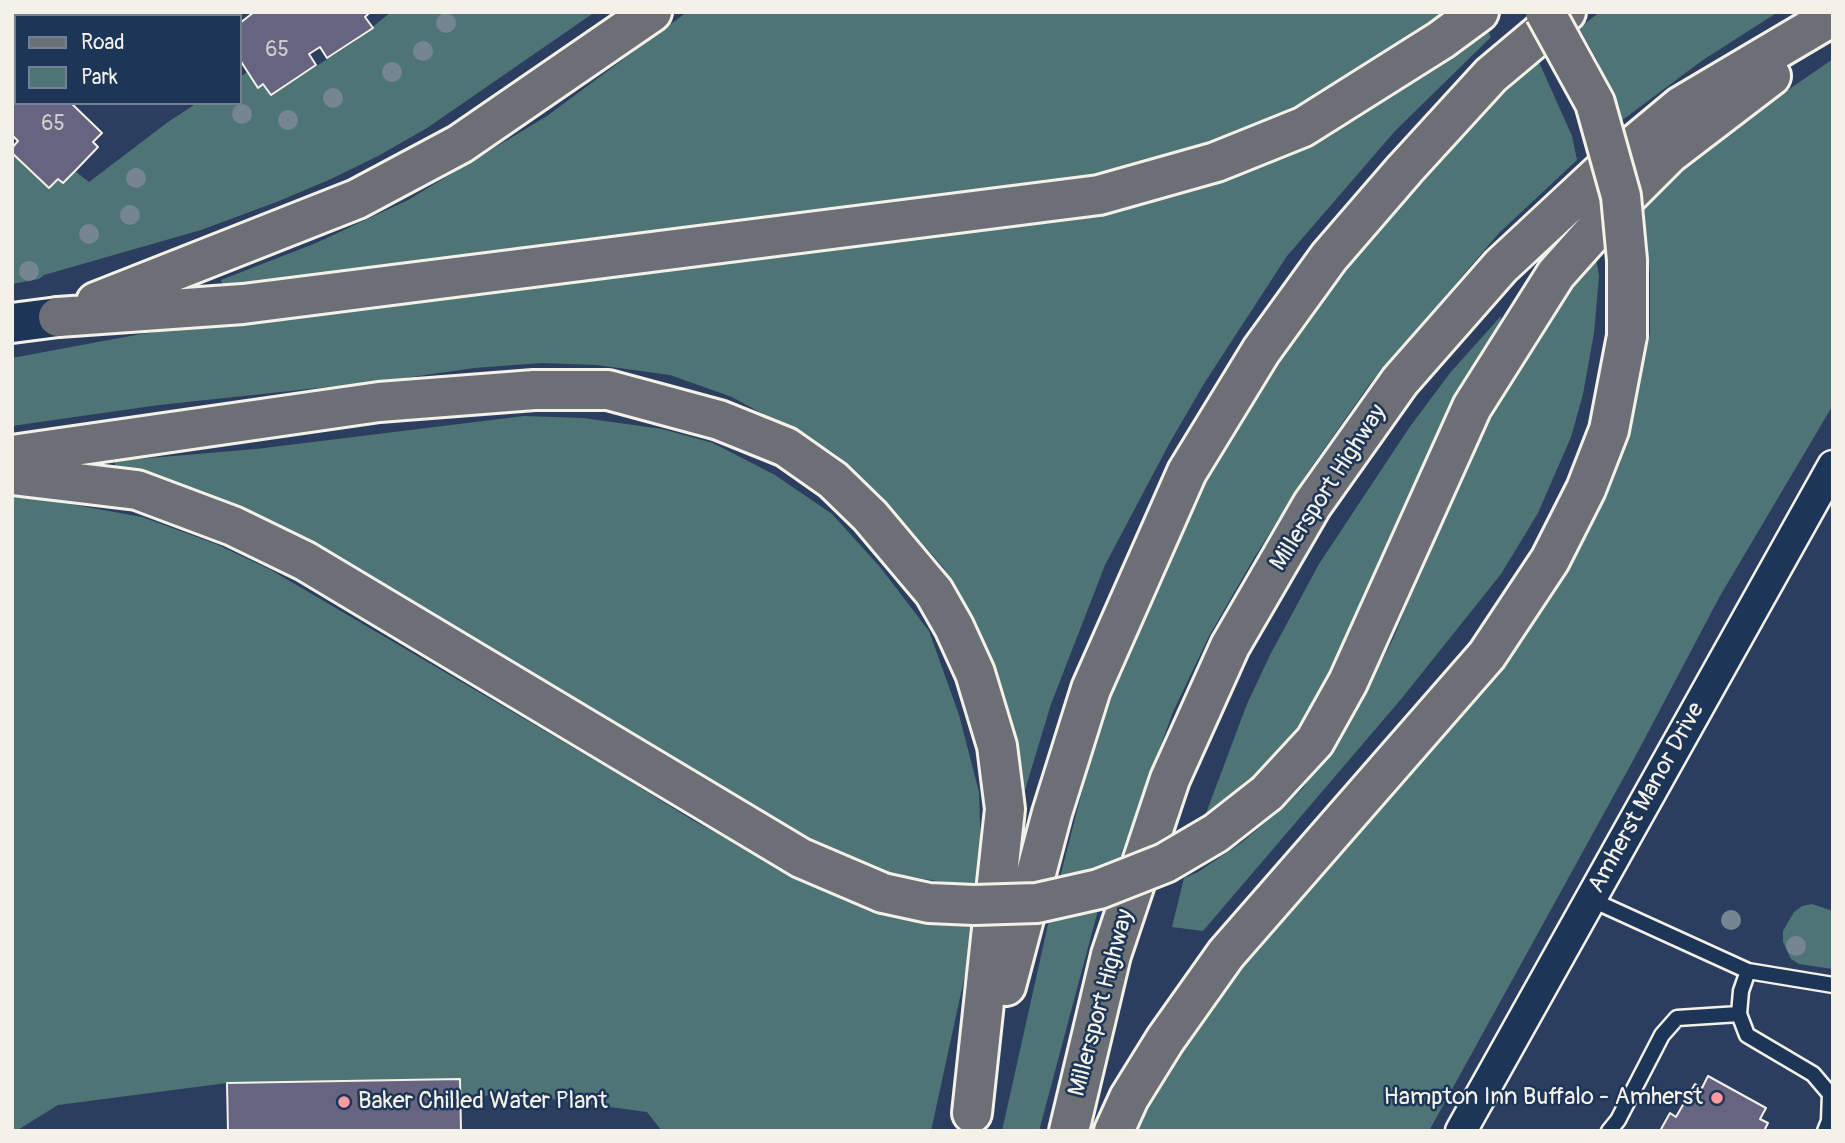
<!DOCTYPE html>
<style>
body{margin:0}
#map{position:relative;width:1845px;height:1143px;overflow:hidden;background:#2c3e60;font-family:Pangolin,sans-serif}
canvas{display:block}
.frame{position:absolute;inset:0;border:14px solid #f4f1e8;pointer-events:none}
.legend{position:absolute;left:14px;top:14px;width:228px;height:91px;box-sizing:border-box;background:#1d3557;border:2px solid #738091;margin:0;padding:9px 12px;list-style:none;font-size:21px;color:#f4f1e8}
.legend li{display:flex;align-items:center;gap:14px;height:35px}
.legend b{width:35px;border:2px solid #738091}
</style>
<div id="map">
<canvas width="1845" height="1143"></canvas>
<div class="frame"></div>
<ul class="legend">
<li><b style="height:9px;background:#6c6f75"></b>Road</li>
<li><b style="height:19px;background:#4f7476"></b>Park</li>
</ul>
</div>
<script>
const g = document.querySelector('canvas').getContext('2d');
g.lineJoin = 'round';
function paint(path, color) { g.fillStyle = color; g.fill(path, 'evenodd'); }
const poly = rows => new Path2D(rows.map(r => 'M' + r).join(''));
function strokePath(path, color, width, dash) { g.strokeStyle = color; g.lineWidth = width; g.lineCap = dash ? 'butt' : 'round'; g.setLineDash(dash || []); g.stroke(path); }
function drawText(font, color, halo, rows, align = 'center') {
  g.font = font + ' Pangolin,sans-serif'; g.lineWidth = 5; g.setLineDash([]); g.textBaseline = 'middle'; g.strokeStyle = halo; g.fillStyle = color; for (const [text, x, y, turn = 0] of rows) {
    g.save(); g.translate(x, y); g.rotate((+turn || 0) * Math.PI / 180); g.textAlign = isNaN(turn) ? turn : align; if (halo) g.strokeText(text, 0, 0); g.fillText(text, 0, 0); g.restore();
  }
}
paint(poly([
 [391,12,595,12,427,128,378,156,331,179,279,201,201,230,44,275,39,279,12,284,12,153,49,188,58,179,63,183,75,171,89,182,168,122,197,103,240,103,240,77,247,72,258,87,263,84,271,95,354,42],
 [687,12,1453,12,1358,74,1276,121,1231,138,1116,171,979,194,224,289,221,280,316,243,408,200,547,116],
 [1600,12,1778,12,1703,60,1621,121,1597,60,1579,28],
 [1486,27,1491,37,1395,131,1287,256,1205,382,1169,444,1105,565,1051,704,1025,790,1016,789,991,663,970,613,943,567,879,494,834,453,732,397,670,375,597,365,541,363,474,368,384,381,159,405,12,426,12,358,141,334,958,233,1077,214,1177,193,1257,167,1368,111],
 [1833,59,1833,405,1720,596,1635,757,1429,1131,1127,1131,1179,1045,1253,952,1357,834,1537,612,1598,514,1625,443,1650,333,1650,275,1644,208,1662,188,1716,144,1769,103],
 [1538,60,1572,136,1577,160,1499,233,1369,385,1308,472,1254,558,1209,636,1173,712,1117,865,1059,881,1089,764,1112,695,1171,547,1243,414,1287,346,1338,277,1459,137],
 [1596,258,1599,276,1594,333,1583,394,1571,437,1538,513,1501,574,1402,698,1203,931,1172,927,1184,878,1198,872,1241,843,1287,804,1303,788,1348,725,1393,639,1458,479,1520,358,1588,265],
 [1501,316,1500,325,1450,413,1320,707,1256,781,1202,824,1247,704,1270,655,1319,564,1409,428,1450,373],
 [524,416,583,418,662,429,713,443,775,475,832,514,880,567,929,631,959,715,979,792,982,888,880,872,859,865,757,814,115,470,115,461,256,449],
 [12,490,51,492,64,503,142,517,216,544,271,570,613,771,694,821,796,875,858,902,913,918,976,924,931,1131,662,1131,647,1112,521,1095,461,1096,460,1079,227,1083,58,1105,16,1131,12,1131],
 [1812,904,1833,911,1833,969,1799,964,1791,959,1783,942,1783,931,1794,912,1802,906],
 [1098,910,1039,1131,1002,1131,1049,920]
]), '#4f7476');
const building = poly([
 [254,12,370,12,365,17,373,28,327,58,320,47,309,54,316,65,271,95,263,84,258,88,240,60,240,23,254,12],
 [14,49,16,51,16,103,71,103,102,133,93,142,98,147,75,171,63,183,58,179,49,188,12,153,12,148,18,141,12,135,14,49],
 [1708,1076,1766,1108,1760,1119,1768,1123,1764,1131,1660,1131,1670,1113,1676,1117,1695,1084,1702,1088,1708,1076],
 [460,1079,461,1131,228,1131,227,1083,460,1079]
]);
paint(building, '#676482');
strokePath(building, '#f4f1e8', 2);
const service = poly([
 [1590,899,1748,971,1833,985],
 [1748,971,1741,991,1739,1014,1747,1035,1813,1074,1830,1094,1829,1121,1825,1131],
 [1609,1131,1618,1120,1662,1035,1677,1018,1739,1014]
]);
const minor = poly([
 [1461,1131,1833,466]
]);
const secondary = poly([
 [12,323,58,317]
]);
const primary = poly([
 [96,302,357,199,460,144,652,12],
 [58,317,243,304,1099,195,1216,162,1303,127,1441,40,1479,12],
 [12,455,379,402,534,390,608,390,719,420,786,447,833,480,870,516,934,592,954,627,975,673,997,746,1005,809,972,1113],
 [12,475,137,490,233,526,305,561,801,858,883,893],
 [1267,793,1315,741,1348,682,1472,407,1556,274,1615,208,1669,154,1771,76],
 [1006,986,1052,813,1091,689,1187,472,1261,351,1329,257,1405,169,1491,75,1566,12],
 [1069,1131,1111,955,1170,779,1230,646,1312,505,1400,381,1501,266,1603,171,1681,106,1833,16],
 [1114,1131,1129,1098,1165,1040,1226,954,1487,655,1550,560,1586,489,1609,430,1627,336]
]);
strokePath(service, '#f4f1e8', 19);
strokePath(minor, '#f4f1e8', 35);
strokePath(secondary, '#f4f1e8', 44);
strokePath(primary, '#f4f1e8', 44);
strokePath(poly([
 [25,12,28,16],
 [214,16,218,12]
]), '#f4f1e8', 4.5, [5, 5]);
strokePath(service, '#1d3557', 14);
strokePath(minor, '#1d3557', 30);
strokePath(secondary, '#1d3557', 38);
strokePath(primary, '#6c6f75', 38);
const primaryBridge = poly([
 [1545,12,1595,103,1621,196,1627,260,1627,336],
 [883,893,929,903,974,905,1037,903,1099,889,1165,863,1216,833,1267,793]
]);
strokePath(primaryBridge, '#f4f1e8', 44, []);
strokePath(primaryBridge, '#6c6f75', 38);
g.fillStyle = '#768592';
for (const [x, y] of [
 [446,23],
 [423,51],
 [392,72],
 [333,98],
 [242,114],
 [288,120],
 [136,178],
 [130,215],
 [89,234],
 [29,271],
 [1731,920],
 [1796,946]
]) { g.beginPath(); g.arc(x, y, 10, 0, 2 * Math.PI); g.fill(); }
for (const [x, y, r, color] of [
 [1717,1098,7,"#ff9aa2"],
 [344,1102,7,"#ff9aa2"]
]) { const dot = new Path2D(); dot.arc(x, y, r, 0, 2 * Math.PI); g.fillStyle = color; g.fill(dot); strokePath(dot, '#1d3557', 2.5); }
drawText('21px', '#d1cece', null, [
 ["65",277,51],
 ["65",53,125]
]);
drawText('24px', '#f4f1e8', '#1d3557', [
 ["Millersport Highway",1329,488,-57],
 ["Amherst Manor Drive",1647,798,-61],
 ["Millersport Highway",1102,1003,-75]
]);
drawText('24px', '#f4f1e8', '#1d3557', [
 ["Hampton Inn Buffalo - Amherst",1703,1098],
 ["Baker Chilled Water Plant",358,1102,"left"]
], 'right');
</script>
